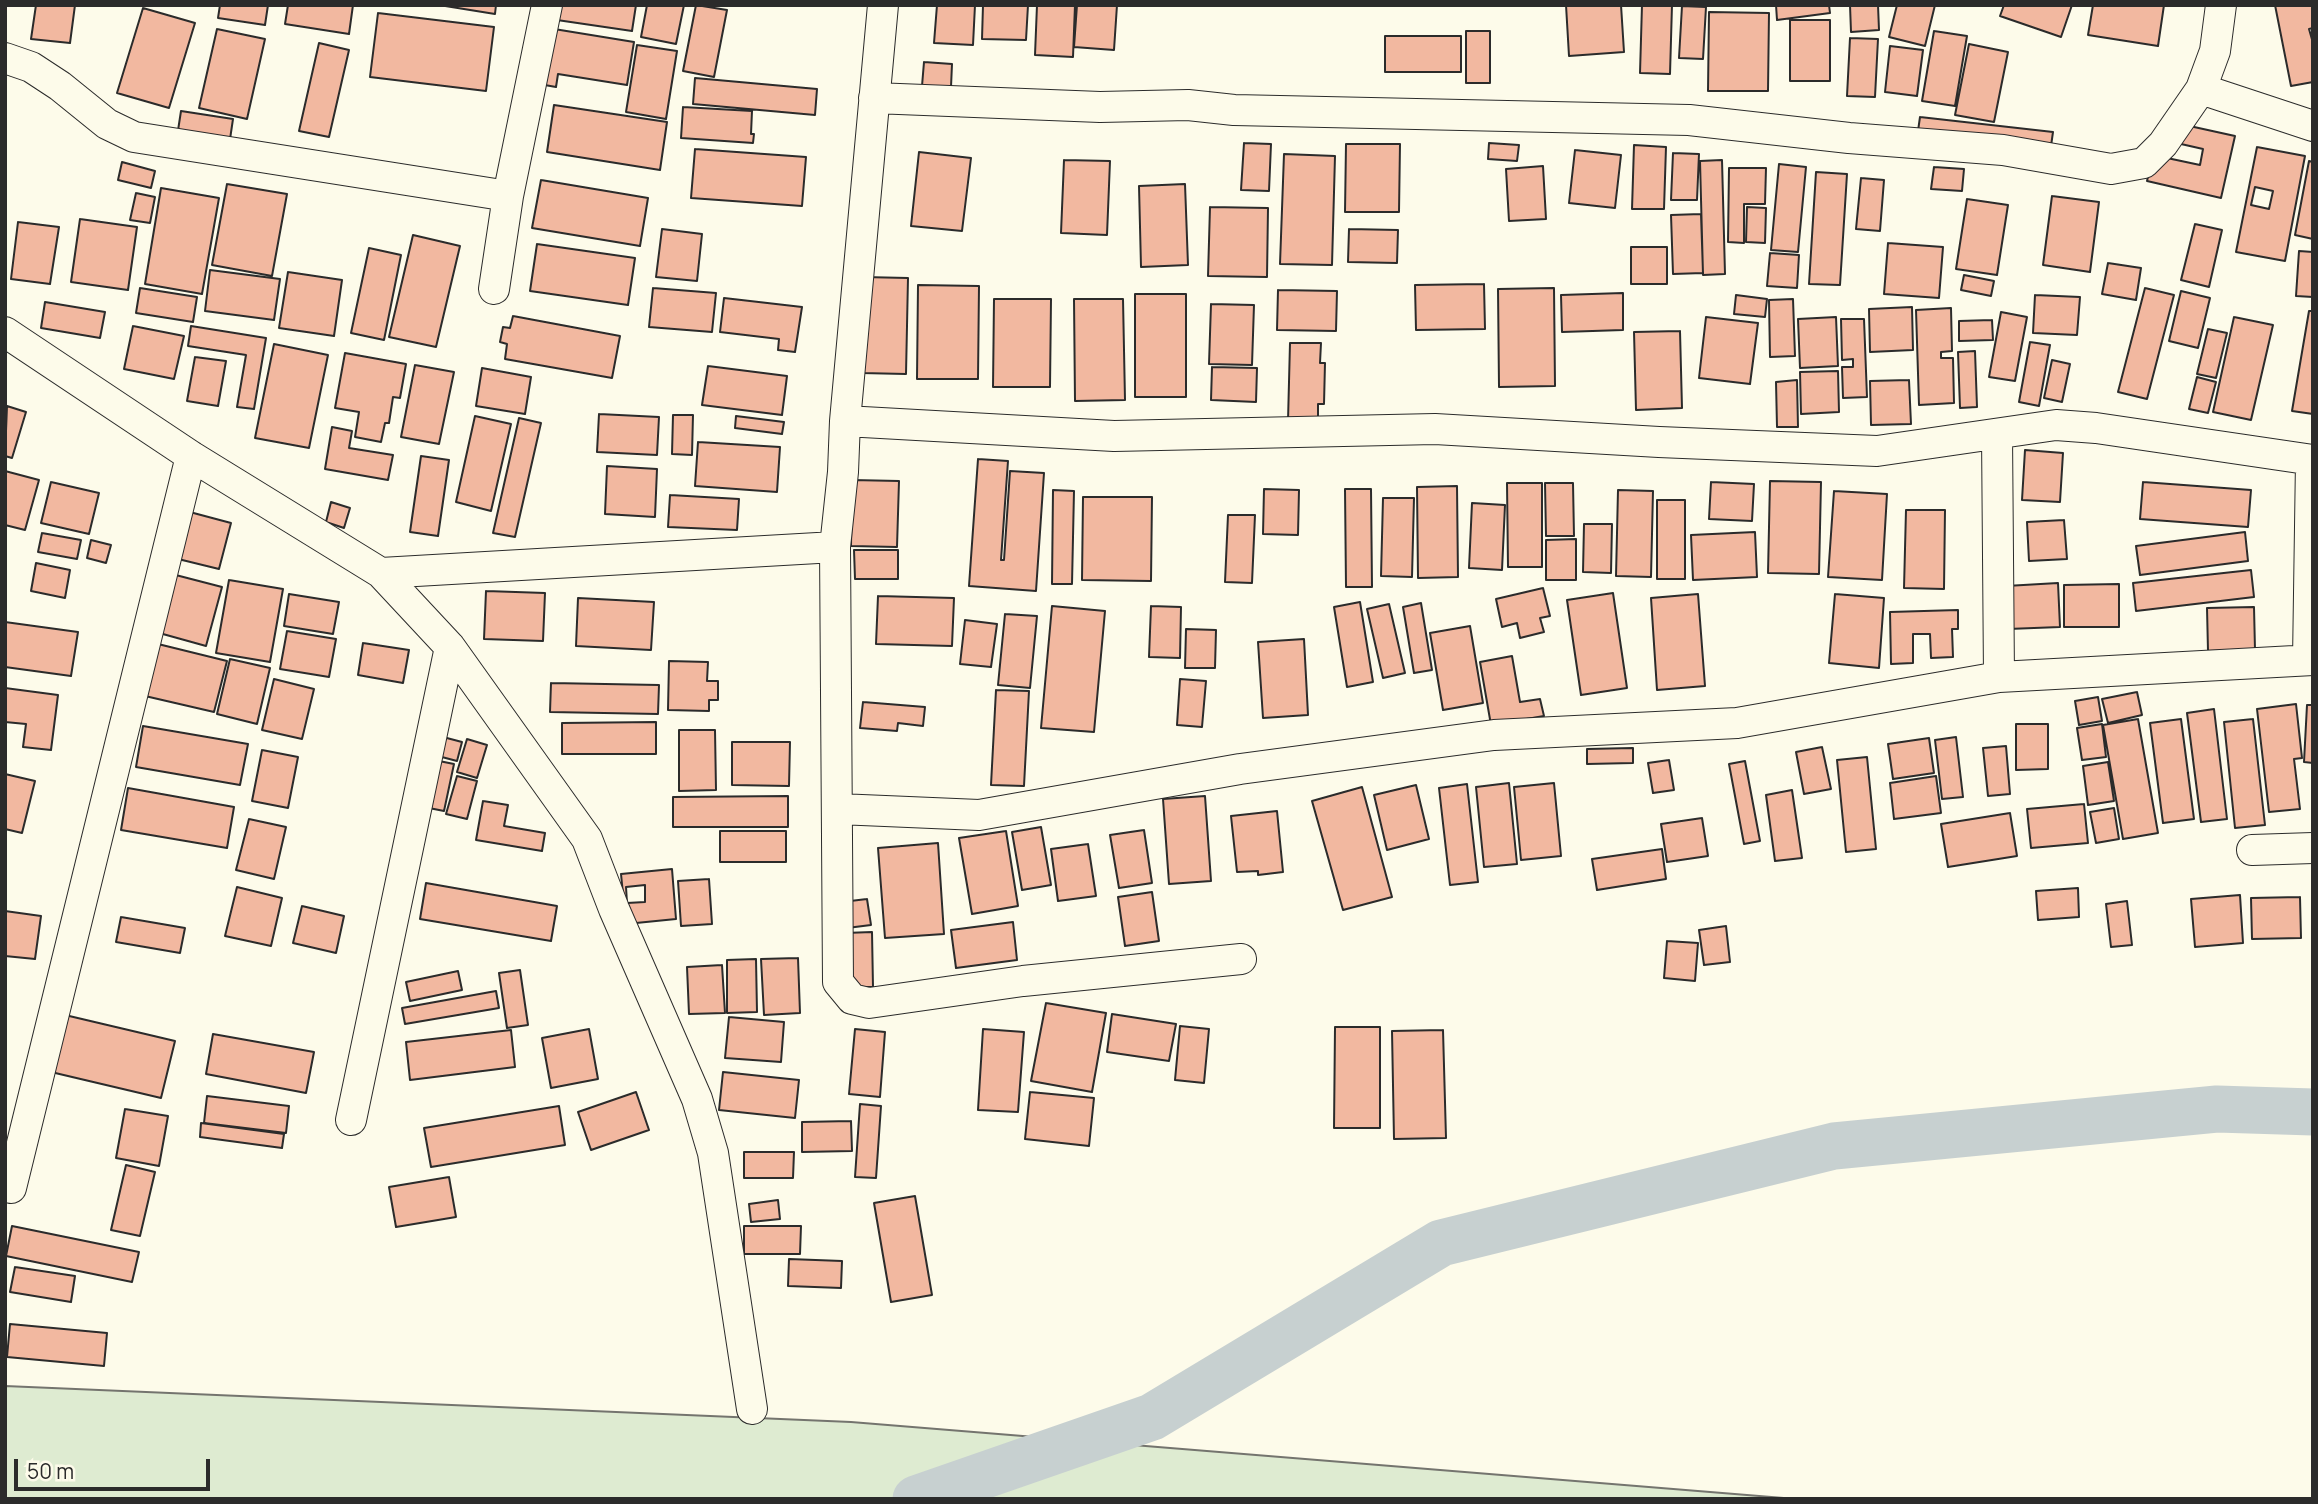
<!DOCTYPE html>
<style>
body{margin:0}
#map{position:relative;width:2318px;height:1504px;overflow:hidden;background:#fdfbea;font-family:Manrope,sans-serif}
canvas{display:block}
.frame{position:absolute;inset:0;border:7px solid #2b2b2b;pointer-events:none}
.scale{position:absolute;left:14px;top:1459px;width:196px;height:32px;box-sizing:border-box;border:4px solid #2b2b2b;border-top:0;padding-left:9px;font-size:21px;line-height:24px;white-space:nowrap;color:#2b2b2b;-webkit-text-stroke:5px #fdfbea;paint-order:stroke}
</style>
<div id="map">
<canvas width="2318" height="1504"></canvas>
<div class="frame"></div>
<div class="scale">50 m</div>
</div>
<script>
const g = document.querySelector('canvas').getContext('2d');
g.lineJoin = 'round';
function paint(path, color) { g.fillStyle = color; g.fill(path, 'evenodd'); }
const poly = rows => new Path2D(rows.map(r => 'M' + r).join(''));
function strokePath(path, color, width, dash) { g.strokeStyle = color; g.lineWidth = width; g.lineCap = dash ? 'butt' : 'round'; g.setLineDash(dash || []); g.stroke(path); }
const green = poly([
 [5,1386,851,1422,1796,1499,5,1499,5,1386]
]);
paint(green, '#deebd1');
strokePath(green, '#74746e', 2);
strokePath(poly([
 [916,1499,1152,1417,1441,1243,1834,1146,2217,1109,2313,1112]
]), '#c7d0d0', 47);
const building = poly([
 [36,5,75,5,70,43,31,39,36,5],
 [220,5,268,5,265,25,218,18,220,5],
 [288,5,353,5,349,34,285,24,288,5],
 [439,5,496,5,495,14,439,5],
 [559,5,636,5,632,31,557,20,559,5],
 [647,5,684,5,676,44,641,37,647,5],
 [696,5,727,10,714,77,683,71,696,5],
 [937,5,975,5,973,45,934,43,937,5],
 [983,5,1028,5,1026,40,982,39,983,5],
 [1037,5,1075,5,1073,57,1035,55,1037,5],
 [1077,5,1117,5,1114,50,1074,47,1077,5],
 [1566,5,1621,5,1624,52,1569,56,1566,5],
 [1642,5,1672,5,1670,74,1640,73,1642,5],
 [1776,5,1829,5,1830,13,1777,20,1776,5],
 [1850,5,1878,5,1879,30,1851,32,1850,5],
 [1897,5,1935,5,1925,46,1889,37,1897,5],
 [2004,5,2072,5,2061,37,2000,16,2004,5],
 [2093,5,2164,5,2158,46,2088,35,2093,5],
 [2275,5,2313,5,2313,28,2309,29,2313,43,2313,82,2291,86,2275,5],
 [1682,6,1706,7,1703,59,1679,58,1682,6],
 [143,8,195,23,169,108,117,93,143,8],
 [1709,12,1769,13,1768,91,1708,91,1709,12],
 [378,13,494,27,486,91,370,77,378,13],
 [1790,20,1830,20,1830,81,1790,81,1790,20],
 [548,28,634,42,627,85,558,74,556,87,539,84,548,28],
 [217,29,265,39,247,119,199,108,217,29],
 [1466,31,1490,31,1490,83,1466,83,1466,31],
 [1934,31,1967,36,1955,106,1922,101,1934,31],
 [1385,36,1461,36,1461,72,1385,72,1385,36],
 [1850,38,1878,39,1875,97,1847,96,1850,38],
 [319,43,349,50,329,137,299,131,319,43],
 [1969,44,2008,52,1994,122,1955,115,1969,44],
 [637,45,677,51,666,119,626,112,637,45],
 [1890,46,1923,50,1917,96,1885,92,1890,46],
 [924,62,952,64,951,87,922,86,924,62],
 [695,78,817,89,815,115,693,104,695,78],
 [554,105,667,122,660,170,547,152,554,105],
 [683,107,752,111,751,134,754,134,753,143,681,138,683,107],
 [181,111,233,119,229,146,177,137,181,111],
 [1920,117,2053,132,2050,153,1917,138,1920,117],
 [2185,125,2235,136,2221,198,2147,181,2153,155,2200,165,2203,149,2181,144,2185,125],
 [1244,143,1271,144,1269,191,1241,190,1244,143],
 [1489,143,1519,145,1517,161,1488,159,1489,143],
 [1346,144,1400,144,1399,212,1345,212,1346,144],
 [1634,145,1666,147,1664,209,1632,209,1634,145],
 [2257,147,2305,156,2285,261,2236,252,2257,147],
 [2255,187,2273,191,2269,209,2251,205,2255,187],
 [695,149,806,157,802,206,691,198,695,149],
 [1575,150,1621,155,1615,208,1569,203,1575,150],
 [919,152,971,158,962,231,911,226,919,152],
 [1673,153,1699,154,1697,200,1671,200,1673,153],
 [1284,154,1335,156,1332,265,1280,264,1284,154],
 [1064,160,1110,161,1107,235,1061,233,1064,160],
 [1722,160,1725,274,1703,275,1700,161,1722,160],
 [2309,161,2313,162,2313,239,2295,235,2309,161],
 [122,162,155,171,151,188,118,180,122,162],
 [1779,164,1806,167,1798,252,1771,250,1779,164],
 [1543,166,1546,219,1509,221,1506,169,1543,166],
 [1934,167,1964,169,1962,191,1931,189,1934,167],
 [1729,168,1766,168,1765,204,1744,204,1744,243,1728,242,1729,168],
 [1816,172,1847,174,1840,285,1809,284,1816,172],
 [1861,178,1884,180,1880,231,1856,229,1861,178],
 [541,180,648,198,640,246,532,228,541,180],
 [227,184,287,194,272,276,212,265,227,184],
 [1185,184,1188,265,1141,267,1139,186,1185,184],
 [161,188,219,198,202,294,145,284,161,188],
 [136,193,155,197,150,223,130,220,136,193],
 [2052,196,2099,202,2090,272,2043,265,2052,196],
 [1967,199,2008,205,1997,275,1956,269,1967,199],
 [1210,207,1268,208,1267,277,1208,276,1210,207],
 [1747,207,1766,208,1765,243,1746,242,1747,207],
 [1701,214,1703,273,1673,274,1671,215,1701,214],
 [80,219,137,227,128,290,71,282,80,219],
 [18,222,59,227,50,284,11,279,18,222],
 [2195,224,2222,230,2209,287,2181,280,2195,224],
 [662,229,702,234,697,281,656,277,662,229],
 [1349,229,1398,230,1397,263,1348,262,1349,229],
 [413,235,460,246,436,347,389,337,413,235],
 [1888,243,1943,247,1939,298,1884,294,1888,243],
 [537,244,635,258,628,305,530,291,537,244],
 [1631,247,1667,247,1667,284,1631,284,1631,247],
 [369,248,401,255,384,340,351,333,369,248],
 [2299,251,2313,252,2313,297,2296,296,2299,251],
 [1770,253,1799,255,1797,288,1767,286,1770,253],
 [2108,263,2141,268,2136,300,2102,294,2108,263],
 [210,270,280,279,274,320,205,311,210,270],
 [288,272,342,280,334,336,279,328,288,272],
 [1964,275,1994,281,1991,296,1961,290,1964,275],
 [863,277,908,278,906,374,861,373,863,277],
 [1484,284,1485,329,1416,330,1415,285,1484,284],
 [918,285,979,286,978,379,917,379,918,285],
 [140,288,197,297,193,322,136,313,140,288],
 [653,288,716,293,712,332,649,327,653,288],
 [1554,288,1555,386,1499,387,1498,289,1554,288],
 [2145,288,2174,295,2147,399,2118,392,2145,288],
 [1278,290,1337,291,1336,331,1277,330,1278,290],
 [2181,291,2210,298,2198,348,2169,341,2181,291],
 [1623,293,1623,330,1562,332,1561,295,1623,293],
 [1135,294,1186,294,1186,397,1135,397,1135,294],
 [1736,295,1767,299,1765,317,1734,314,1736,295],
 [2035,295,2080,297,2077,335,2033,333,2035,295],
 [724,298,802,307,795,352,778,350,779,339,720,332,724,298],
 [994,299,1051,299,1050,387,993,387,994,299],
 [1074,299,1123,299,1125,400,1075,401,1074,299],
 [1793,299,1795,356,1770,357,1769,300,1793,299],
 [45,302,105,312,100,338,41,328,45,302],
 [1211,304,1254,305,1252,365,1209,364,1211,304],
 [1912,307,1913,350,1870,352,1869,309,1912,307],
 [1951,308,1952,351,1941,352,1941,358,1953,358,1954,403,1919,405,1916,310,1951,308],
 [2309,311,2313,311,2313,414,2292,411,2309,311],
 [2001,312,2027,317,2015,381,1989,377,2001,312],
 [513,316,620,336,612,378,505,359,507,344,500,342,503,327,510,328,513,316],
 [1706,317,1758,323,1750,384,1699,378,1706,317],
 [1836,317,1838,366,1800,368,1798,319,1836,317],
 [2234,317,2273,325,2251,420,2213,412,2234,317],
 [1841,319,1864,319,1867,397,1843,398,1842,367,1853,367,1853,359,1842,360,1841,319],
 [1992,320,1993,340,1959,341,1959,321,1992,320],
 [133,326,184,336,174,379,124,369,133,326],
 [191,326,266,338,254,409,237,407,246,355,188,346,191,326],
 [2208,329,2227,333,2216,378,2197,374,2208,329],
 [1680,331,1682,408,1636,410,1634,332,1680,331],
 [2030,342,2050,345,2039,406,2019,402,2030,342],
 [1290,343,1321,343,1320,363,1325,363,1324,404,1318,404,1318,422,1288,421,1290,343],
 [274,344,328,355,309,448,255,438,274,344],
 [1975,351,1977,407,1960,408,1958,352,1975,351],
 [345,353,406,364,400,398,393,397,389,423,385,423,381,442,355,437,359,412,335,408,345,353],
 [195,357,226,361,218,406,187,401,195,357],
 [2052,360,2070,364,2062,402,2044,398,2052,360],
 [415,365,454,372,439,444,401,437,415,365],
 [708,366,787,376,782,415,702,405,708,366],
 [1212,367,1257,368,1256,402,1211,400,1212,367],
 [482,368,531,377,525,414,476,406,482,368],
 [1838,371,1839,412,1801,414,1800,372,1838,371],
 [2197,377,2216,382,2208,413,2189,409,2197,377],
 [1797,380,1798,427,1777,427,1776,382,1797,380],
 [1909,380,1911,424,1871,425,1870,381,1909,380],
 [7,406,26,412,12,458,5,456,7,406],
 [599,414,659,417,657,455,597,452,599,414],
 [673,415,693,415,692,455,672,454,673,415],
 [475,416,511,424,491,511,456,502,475,416],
 [736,416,784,422,782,434,735,428,736,416],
 [519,418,541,423,515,537,493,533,519,418],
 [332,427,352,431,349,448,393,455,388,480,325,469,332,427],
 [698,442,780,447,777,492,695,486,698,442],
 [2025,450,2063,453,2060,502,2022,500,2025,450],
 [421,456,449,460,438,536,410,532,421,456],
 [978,459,1008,461,1001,560,1004,560,1010,471,1044,473,1036,591,969,586,978,459],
 [607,466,657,469,655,517,605,514,607,466],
 [5,471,39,480,25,530,5,525,5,471],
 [852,480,899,481,897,547,851,546,852,480],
 [1770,481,1821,482,1819,574,1768,573,1770,481],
 [51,482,99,493,89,534,41,523,51,482],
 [1711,482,1754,484,1752,521,1709,519,1711,482],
 [2143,482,2251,490,2248,527,2140,519,2143,482],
 [1507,483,1542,483,1542,567,1508,567,1507,483],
 [1545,483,1573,483,1574,536,1546,536,1545,483],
 [1457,486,1458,577,1418,578,1417,487,1457,486],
 [1264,489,1299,490,1298,535,1263,534,1264,489],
 [1345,489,1371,489,1372,587,1346,587,1345,489],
 [1053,490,1074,491,1072,584,1052,584,1053,490],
 [1618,490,1653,491,1651,577,1616,576,1618,490],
 [1834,491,1887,494,1882,580,1828,577,1834,491],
 [670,495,739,499,737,530,668,527,670,495],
 [1083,497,1152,497,1151,581,1082,580,1083,497],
 [1383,498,1414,498,1412,577,1381,576,1383,498],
 [1657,500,1685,500,1685,579,1657,579,1657,500],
 [331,502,350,508,344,528,326,522,331,502],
 [1472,503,1505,505,1502,570,1469,568,1472,503],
 [1906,510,1945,510,1944,589,1904,588,1906,510],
 [186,511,231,523,219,569,174,558,186,511],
 [1228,515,1255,515,1252,583,1225,582,1228,515],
 [2064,520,2067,559,2029,561,2027,522,2064,520],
 [1584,524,1612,524,1611,573,1583,572,1584,524],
 [1755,532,1757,577,1693,580,1691,535,1755,532],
 [2245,532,2248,561,2140,575,2136,546,2245,532],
 [42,533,81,540,77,559,38,552,42,533],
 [1576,539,1576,580,1546,580,1546,540,1576,539],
 [91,540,111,545,106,563,87,558,91,540],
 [854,550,898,550,898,579,855,579,854,550],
 [36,563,70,570,65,598,31,591,36,563],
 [2251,570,2254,597,2136,611,2133,583,2251,570],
 [168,573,222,587,206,646,152,631,168,573],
 [229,580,283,589,270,662,216,653,229,580],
 [2058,583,2060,627,2008,629,2006,586,2058,583],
 [2119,584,2119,627,2064,627,2064,585,2119,584],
 [1543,588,1550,616,1540,618,1544,632,1520,638,1517,623,1502,627,1496,599,1543,588],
 [486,591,545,593,543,641,484,639,486,591],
 [1613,593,1627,688,1581,695,1567,600,1613,593],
 [289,594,339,602,333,634,284,626,289,594],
 [1698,594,1705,686,1657,690,1651,598,1698,594],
 [1835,594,1884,598,1879,668,1829,663,1835,594],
 [878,596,954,598,952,646,876,644,878,596],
 [578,598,654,602,651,650,576,646,578,598],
 [1360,602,1373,682,1347,687,1334,607,1360,602],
 [1421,603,1432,670,1414,673,1403,607,1421,603],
 [1389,604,1405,673,1383,678,1367,609,1389,604],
 [1052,606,1105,611,1094,732,1041,728,1052,606],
 [1151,606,1181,607,1180,658,1149,657,1151,606],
 [2254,607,2255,650,2208,651,2207,608,2254,607],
 [1958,610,1958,629,1952,629,1953,657,1931,658,1930,634,1913,634,1913,663,1891,664,1890,612,1958,610],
 [1005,614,1037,616,1030,688,998,685,1005,614],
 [965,620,997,624,991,667,960,664,965,620],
 [5,622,78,632,71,676,5,667,5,622],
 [1470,626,1483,703,1443,710,1430,633,1470,626],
 [1186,629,1216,630,1215,668,1185,668,1186,629],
 [287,631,336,639,329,677,280,669,287,631],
 [1304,639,1308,715,1263,718,1258,642,1304,639],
 [363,643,409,650,403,683,358,675,363,643],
 [158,644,227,661,214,712,145,696,158,644],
 [1512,656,1520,702,1540,699,1544,716,1491,725,1480,662,1512,656],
 [230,659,270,668,257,724,217,714,230,659],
 [669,661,708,662,707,681,718,681,718,700,709,700,709,711,668,710,669,661],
 [274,679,314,689,302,739,262,730,274,679],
 [1180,679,1206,681,1202,727,1177,725,1180,679],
 [551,683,659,685,658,714,550,712,551,683],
 [5,688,58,695,51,750,23,747,26,724,5,722,5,688],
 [996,690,1029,691,1024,786,991,785,996,690],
 [2137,692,2142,715,2108,723,2102,699,2137,692],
 [2098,697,2102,721,2079,725,2075,701,2098,697],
 [863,702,925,707,923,726,898,723,897,731,860,728,863,702],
 [2296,704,2302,758,2294,759,2300,809,2269,812,2257,709,2296,704],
 [2307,705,2313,705,2313,763,2304,762,2307,705],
 [2214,709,2227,819,2201,822,2187,713,2214,709],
 [2138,719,2158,833,2123,839,2103,725,2138,719],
 [2181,719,2194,819,2163,823,2150,723,2181,719],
 [2253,719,2265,825,2235,828,2224,722,2253,719],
 [656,722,656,754,562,754,562,723,656,722],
 [2016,724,2048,724,2048,769,2016,770,2016,724],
 [2102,724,2106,757,2082,760,2077,728,2102,724],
 [143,726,248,744,240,785,136,767,143,726],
 [679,730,715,730,716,790,679,791,679,730],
 [443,737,462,742,457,761,438,756,443,737],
 [1956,737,1963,797,1942,799,1935,740,1956,737],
 [1929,738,1934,773,1893,779,1888,744,1929,738],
 [467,739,487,745,477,778,457,772,467,739],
 [732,742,790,742,789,786,732,785,732,742],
 [2006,746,2010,794,1988,796,1983,748,2006,746],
 [1822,747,1831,789,1804,794,1796,752,1822,747],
 [1633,748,1633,763,1587,764,1587,749,1633,748],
 [262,750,298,757,288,808,252,801,262,750],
 [1867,757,1876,849,1846,852,1837,760,1867,757],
 [434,760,454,764,444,811,424,807,434,760],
 [1669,760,1674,790,1653,793,1648,763,1669,760],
 [1745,761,1760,841,1744,844,1729,764,1745,761],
 [2108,762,2114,801,2088,805,2083,766,2108,762],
 [5,774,35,781,22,833,5,829,5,774],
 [457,776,477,781,467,819,446,814,457,776],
 [1936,776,1941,813,1894,819,1890,783,1936,776],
 [1509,783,1517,864,1484,867,1476,787,1509,783],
 [1554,783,1561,856,1521,860,1514,787,1554,783],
 [1467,784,1478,882,1450,885,1439,788,1467,784],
 [1416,785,1429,839,1387,850,1374,795,1416,785],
 [1362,787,1392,897,1343,910,1312,801,1362,787],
 [128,788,234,807,227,848,121,830,128,788],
 [1792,790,1802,858,1775,861,1766,795,1792,790],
 [788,796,788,827,673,827,673,797,788,796],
 [1205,796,1211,881,1169,884,1163,799,1205,796],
 [483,801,508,805,504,826,545,833,542,851,476,840,483,801],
 [2084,804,2088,843,2031,848,2027,809,2084,804],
 [2114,808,2119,839,2096,843,2090,812,2114,808],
 [1277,811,1283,872,1258,875,1258,871,1237,872,1231,816,1277,811],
 [2010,813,2017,856,1948,867,1941,824,2010,813],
 [1702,818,1708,856,1667,862,1661,824,1702,818],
 [249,819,286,827,274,879,236,870,249,819],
 [1041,827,1051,885,1022,890,1012,832,1041,827],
 [1144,830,1152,883,1119,888,1110,835,1144,830],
 [720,831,786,831,786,862,720,862,720,831],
 [1006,831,1018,906,972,914,959,838,1006,831],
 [938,843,944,934,885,938,878,848,938,843],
 [1088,844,1096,896,1058,901,1051,849,1088,844],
 [1662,849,1666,879,1597,890,1592,859,1662,849],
 [672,869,676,919,626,924,621,874,672,869],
 [645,885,645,902,627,903,626,887,645,885],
 [709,879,712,924,681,926,678,881,709,879],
 [426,883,557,906,551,941,420,919,426,883],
 [237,887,282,898,271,946,225,936,237,887],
 [2078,888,2079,917,2038,920,2036,891,2078,888],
 [1152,892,1159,941,1125,946,1118,897,1152,892],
 [2240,895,2243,943,2195,947,2191,899,2240,895],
 [2300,897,2301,938,2252,939,2251,898,2300,897],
 [867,899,871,925,847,928,842,902,867,899],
 [2127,901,2132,945,2111,947,2106,904,2127,901],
 [302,906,344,916,336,953,293,943,302,906],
 [5,911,41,916,35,959,5,956,5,911],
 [121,917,185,928,180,953,116,942,121,917],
 [1013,922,1017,960,956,968,951,930,1013,922],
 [1726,926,1730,962,1704,965,1699,930,1726,926],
 [872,932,873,987,846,987,845,933,872,932],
 [1667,941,1698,943,1695,981,1664,978,1667,941],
 [798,958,800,1013,764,1015,761,959,798,958],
 [756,959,757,1012,727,1013,727,960,756,959],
 [722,965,725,1013,689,1014,687,967,722,965],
 [520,970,528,1025,507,1028,499,973,520,970],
 [458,971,462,990,410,1001,406,982,458,971],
 [496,991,499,1008,405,1024,402,1008,496,991],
 [1046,1003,1106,1013,1092,1092,1031,1081,1046,1003],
 [1112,1014,1176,1024,1169,1061,1107,1052,1112,1014],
 [65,1015,175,1041,161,1098,51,1072,65,1015],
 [729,1017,784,1022,781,1062,725,1058,729,1017],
 [1180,1026,1209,1029,1204,1083,1175,1080,1180,1026],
 [1335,1027,1380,1027,1380,1128,1334,1128,1335,1027],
 [589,1029,598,1079,551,1088,542,1038,589,1029],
 [855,1029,885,1032,880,1097,849,1094,855,1029],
 [983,1029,1024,1032,1018,1112,978,1110,983,1029],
 [511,1030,515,1067,410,1080,406,1042,511,1030],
 [1443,1030,1446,1138,1394,1139,1392,1031,1443,1030],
 [213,1034,314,1052,306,1093,206,1074,213,1034],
 [723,1072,799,1080,795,1118,719,1110,723,1072],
 [636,1092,649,1130,591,1150,578,1112,636,1092],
 [1030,1092,1094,1098,1089,1146,1025,1139,1030,1092],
 [207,1096,289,1106,286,1133,204,1123,207,1096],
 [860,1104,881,1106,876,1178,855,1177,860,1104],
 [559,1106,565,1145,431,1167,424,1128,559,1106],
 [125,1109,168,1116,159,1166,116,1158,125,1109],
 [851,1121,852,1151,802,1152,802,1122,851,1121],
 [201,1123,284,1134,282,1148,200,1137,201,1123],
 [744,1152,794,1152,793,1178,744,1178,744,1152],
 [126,1165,155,1172,140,1236,111,1230,126,1165],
 [449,1177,456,1217,396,1227,389,1187,449,1177],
 [915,1196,932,1295,891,1302,874,1203,915,1196],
 [778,1200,780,1219,751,1222,749,1204,778,1200],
 [12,1226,139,1252,132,1282,6,1256,12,1226],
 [744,1226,801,1226,800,1254,744,1254,744,1226],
 [789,1259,842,1261,841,1288,788,1286,789,1259],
 [15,1267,75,1276,71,1302,10,1292,15,1267],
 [10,1324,107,1333,104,1366,7,1357,10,1324]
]);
paint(building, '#f2b8a0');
strokePath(building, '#2b2b2b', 2);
const minor = poly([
 [883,5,845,421,843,472,835,547,838,982,852,999,869,1003,1023,981,1241,959],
 [5,58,31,67,60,86,107,124,134,137,508,196],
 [2201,89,2313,126],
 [874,98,1100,107,1188,105,1234,110,1689,120,1849,138,2003,150,2111,169,2144,163,2163,144,2201,89,2215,51,2221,5],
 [494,289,508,196,547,5],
 [5,332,191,456,381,573,450,647,587,839,614,909,697,1099,713,1153,752,1409],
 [845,421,1114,436,1435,429,1659,442,1877,451,2056,425,2096,428,2313,460],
 [1997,434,1999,677],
 [381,573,835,547],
 [2308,660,2311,460],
 [838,809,979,815,1240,769,1494,735,1737,723,1999,677,2313,660],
 [2252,850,2313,848],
 [351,1120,450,647],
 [11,1188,191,456]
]);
strokePath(minor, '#2b2b2b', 32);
strokePath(minor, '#fdfbea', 30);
</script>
